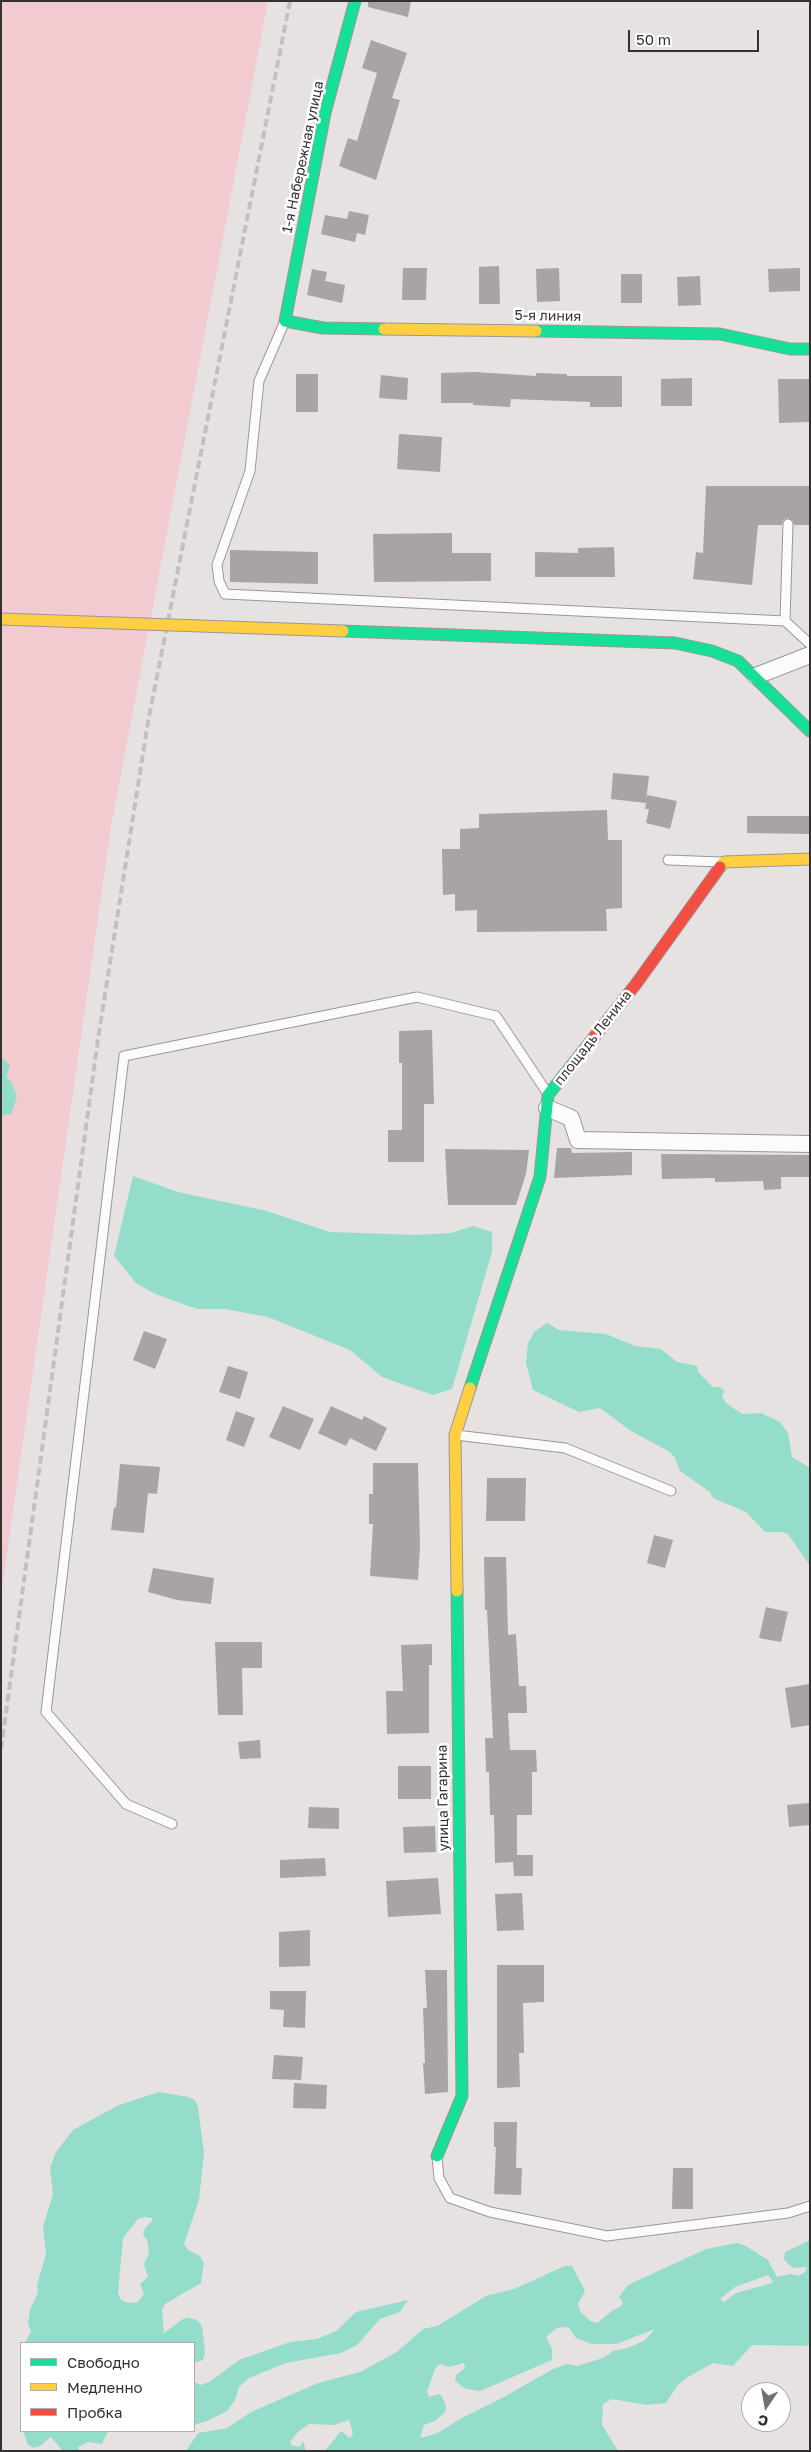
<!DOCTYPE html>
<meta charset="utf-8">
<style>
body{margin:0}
#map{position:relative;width:811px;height:2452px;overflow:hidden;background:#e7e2e2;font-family:"Golos Text",sans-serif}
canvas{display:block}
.frame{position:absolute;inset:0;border:2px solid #353131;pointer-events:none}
.legend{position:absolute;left:20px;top:2342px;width:175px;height:90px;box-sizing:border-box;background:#fff;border:1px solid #aeadad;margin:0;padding:6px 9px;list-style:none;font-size:15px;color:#353131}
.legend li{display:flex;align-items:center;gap:10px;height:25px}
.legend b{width:25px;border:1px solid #aeadad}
.north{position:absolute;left:741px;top:2382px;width:50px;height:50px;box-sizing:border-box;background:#fff;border:1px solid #aeadad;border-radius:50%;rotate:192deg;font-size:14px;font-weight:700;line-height:20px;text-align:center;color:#353131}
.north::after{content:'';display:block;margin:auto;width:18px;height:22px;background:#736f6f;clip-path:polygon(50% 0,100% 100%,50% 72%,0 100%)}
.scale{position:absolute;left:628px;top:30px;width:131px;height:22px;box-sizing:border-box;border:2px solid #353131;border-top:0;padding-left:6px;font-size:15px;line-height:18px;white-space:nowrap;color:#353131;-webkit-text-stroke:4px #fff;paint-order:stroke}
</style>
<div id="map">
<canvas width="811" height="2452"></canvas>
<div class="frame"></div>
<ul class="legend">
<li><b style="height:6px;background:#16e098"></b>Свободно</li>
<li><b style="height:6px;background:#ffcf43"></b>Медленно</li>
<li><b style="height:6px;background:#f24e42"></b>Пробка</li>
</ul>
<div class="north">С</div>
<div class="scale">50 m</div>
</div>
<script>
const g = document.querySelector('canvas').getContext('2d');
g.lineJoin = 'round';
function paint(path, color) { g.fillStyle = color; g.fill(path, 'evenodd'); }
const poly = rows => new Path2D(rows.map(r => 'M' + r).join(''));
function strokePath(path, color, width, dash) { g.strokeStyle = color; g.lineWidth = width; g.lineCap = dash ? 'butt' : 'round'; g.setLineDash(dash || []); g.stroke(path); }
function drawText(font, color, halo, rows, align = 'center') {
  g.font = font + ' "Golos Text",sans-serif'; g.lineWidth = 5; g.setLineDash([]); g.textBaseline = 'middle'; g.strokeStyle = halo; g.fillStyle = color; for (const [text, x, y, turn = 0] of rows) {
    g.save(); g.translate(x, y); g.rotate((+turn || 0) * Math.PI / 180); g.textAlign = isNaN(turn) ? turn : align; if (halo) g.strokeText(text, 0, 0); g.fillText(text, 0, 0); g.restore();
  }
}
paint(poly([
 [1,1,268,1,111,827,1,1596]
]), '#f1cbd0');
paint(poly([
 [1,1058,10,1065,6,1077,11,1081,17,1097,11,1114,1,1116],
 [133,1176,178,1192,267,1211,330,1232,416,1235,451,1233,473,1226,492,1232,492,1252,452,1389,433,1395,382,1377,350,1350,268,1317,225,1309,197,1309,155,1294,136,1283,114,1256],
 [547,1323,559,1330,606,1334,635,1346,661,1349,677,1362,697,1366,698,1372,713,1387,720,1387,724,1391,722,1397,726,1403,742,1414,761,1413,780,1422,788,1433,792,1457,810,1468,810,1566,788,1534,781,1532,765,1532,746,1512,713,1498,710,1492,680,1471,675,1458,670,1452,631,1431,600,1408,579,1412,533,1390,526,1363,528,1343,535,1331],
 [159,2092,188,2097,195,2100,198,2107,204,2153,199,2200,184,2244,188,2250,200,2256,204,2263,201,2283,165,2304,162,2310,164,2333,183,2319,190,2318,197,2320,202,2326,205,2353,203,2360,194,2363,194,2343,25,2343,31,2331,28,2324,30,2310,38,2292,37,2285,46,2254,43,2226,53,2195,50,2168,56,2152,73,2130,119,2105],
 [145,2217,152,2218,152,2221,145,2228,143,2235,147,2240,149,2253,144,2264,148,2277,140,2284,144,2294,138,2302,128,2303,121,2300,118,2293,123,2238,138,2219],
 [810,2240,810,2344,806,2346,752,2345,733,2366,713,2363,688,2377,677,2386,666,2403,646,2405,612,2399,603,2404,602,2425,618,2451,325,2451,341,2431,350,2438,353,2433,349,2420,334,2425,309,2424,298,2432,290,2442,292,2445,300,2447,303,2441,306,2451,186,2451,198,2433,227,2428,251,2412,318,2383,360,2372,397,2352,423,2329,437,2326,486,2296,514,2289,565,2266,572,2266,585,2291,578,2304,580,2311,590,2321,597,2323,613,2310,620,2307,623,2302,619,2297,628,2285,706,2249,737,2243,744,2245,768,2260,777,2277,791,2274,798,2276,805,2272,807,2267,794,2268,788,2264,784,2259,785,2252],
 [768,2275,773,2281,772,2283,736,2293,724,2302,720,2299,735,2287],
 [568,2327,576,2338,592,2344,616,2344,655,2329,644,2341,627,2348,613,2351,603,2358,577,2366,567,2364,553,2369,504,2397,462,2418,436,2434,420,2438,424,2425,435,2421,445,2412,446,2405,441,2395,438,2394,429,2397,427,2392,435,2369,440,2364,449,2367,464,2363,465,2368,456,2375,455,2381,466,2389,480,2391,552,2360,552,2349,546,2337,557,2328],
 [408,2300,400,2312,380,2319,357,2345,341,2353,286,2363,249,2378,239,2387,235,2400,227,2411,207,2421,194,2425,194,2382,201,2385,211,2381,239,2360,290,2342,317,2339,336,2331,356,2312],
 [23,2431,108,2431,102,2444,88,2442,78,2447,79,2451,63,2451,51,2437,40,2446,34,2448,28,2445]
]), '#93ddca');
paint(poly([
 [368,1,411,1,408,17,368,7],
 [371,40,407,53,392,98,400,100,376,180,339,166,348,138,357,141,377,73,362,68],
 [349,211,369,215,365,235,357,233,355,242,321,234,325,215,347,219],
 [499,266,500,304,479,304,479,267],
 [403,268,427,268,426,300,402,300],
 [559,268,560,301,537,302,536,269],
 [800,268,800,291,769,292,768,269],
 [312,269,327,272,325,281,345,285,342,303,307,295],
 [621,274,642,274,642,303,621,303],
 [700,276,701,305,678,306,677,277],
 [475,372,536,376,536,373,567,374,567,376,622,376,622,407,590,407,590,402,511,399,510,407,473,405,473,403,441,403,441,373],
 [296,374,318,374,318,412,296,412],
 [381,375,408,378,407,400,379,398],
 [692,378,692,406,661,406,661,379],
 [778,379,810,379,810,422,779,423],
 [399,434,442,437,440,472,397,469],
 [706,486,810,486,810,525,794,525,793,521,788,518,783,520,782,525,758,525,752,585,693,579,696,552,703,553],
 [452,533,452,553,491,553,491,581,374,582,373,534],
 [614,547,615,577,535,577,535,552,578,553,578,548],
 [230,550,318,552,318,584,230,582],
 [613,773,649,776,646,801,647,795,677,801,670,829,646,823,649,809,645,809,646,803,611,799],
 [607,810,608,840,622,840,622,908,606,909,607,931,477,932,477,910,455,911,455,894,443,895,442,849,460,849,460,829,479,828,479,814],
 [747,816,810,816,810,834,747,833],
 [432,1030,434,1104,424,1104,424,1162,388,1162,388,1130,402,1130,402,1063,399,1063,399,1031],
 [557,1148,571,1148,572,1153,632,1152,632,1175,554,1178],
 [445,1149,529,1150,526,1174,516,1205,448,1205],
 [661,1154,810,1155,810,1177,781,1177,781,1189,764,1190,763,1181,715,1182,715,1178,662,1179],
 [144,1331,167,1339,155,1369,133,1360],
 [228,1366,248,1372,240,1399,219,1392],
 [283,1406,314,1419,300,1450,269,1437],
 [331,1406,362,1420,364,1416,387,1428,376,1451,350,1438,346,1446,318,1433],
 [236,1411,255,1418,244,1447,226,1440],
 [373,1463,418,1463,420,1546,418,1580,370,1576,373,1524,369,1524,369,1494,373,1494],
 [120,1464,160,1467,157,1494,148,1493,144,1533,111,1530,114,1507,116,1508],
 [487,1478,526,1478,525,1521,486,1521],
 [654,1535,673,1540,665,1568,647,1563],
 [484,1557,506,1557,508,1635,516,1634,519,1686,526,1686,527,1713,508,1713,510,1750,536,1750,537,1772,532,1772,532,1815,517,1815,517,1855,533,1855,533,1876,514,1876,513,1862,495,1863,494,1815,490,1815,489,1772,486,1772,485,1738,493,1738,487,1610,485,1610],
 [153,1568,214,1578,211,1604,177,1600,148,1592],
 [766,1607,788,1612,781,1642,759,1638],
 [215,1642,262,1642,262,1668,242,1668,243,1715,218,1715],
 [432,1644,432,1665,429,1665,429,1733,387,1734,386,1691,403,1691,401,1645],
 [810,1684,810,1725,791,1728,785,1688],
 [260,1740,261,1758,240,1759,238,1742],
 [398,1766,431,1766,431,1799,398,1799],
 [810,1803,810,1825,789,1827,787,1805],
 [309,1807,339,1808,339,1829,308,1828],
 [435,1826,436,1852,404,1853,403,1827],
 [325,1858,326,1876,280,1878,280,1860],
 [438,1878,441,1914,388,1917,386,1881],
 [522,1893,524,1930,497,1931,495,1894],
 [310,1930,310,1966,279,1967,279,1932],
 [497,1965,544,1965,544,2002,523,2003,524,2053,519,2053,520,2087,497,2088],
 [425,1970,447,1970,448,2092,425,2094,423,2063,425,2063,423,2008,427,2008],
 [270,1991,306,1991,305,2028,283,2027,284,2010,270,2009],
 [274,2055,303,2057,301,2080,272,2079],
 [294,2083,327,2085,326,2109,293,2108],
 [494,2122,517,2122,516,2168,522,2168,521,2195,494,2194,496,2147,494,2147],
 [673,2168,693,2168,693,2209,672,2209]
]), '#a8a4a4');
const lane = poly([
 [285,321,259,381,250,471,217,565,219,581,225,594,785,621],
 [788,524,785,621,810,644],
 [668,860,721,862],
 [456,1435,565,1448,671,1491],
 [172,1824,126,1804,46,1712,124,1056,417,997,496,1016,548,1094],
 [437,2157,439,2178,450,2198,490,2212,607,2236,788,2213,810,2206]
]);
const street = poly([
 [756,676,810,655],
 [547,1108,571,1118,578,1140,810,1144]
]);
const fast = poly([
 [355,1,325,113,285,321,323,328,384,329],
 [536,331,720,334,790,349,810,349],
 [675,643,712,651,738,661,810,731],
 [470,1388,540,1177,548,1095,587,1046],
 [437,2156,462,2096,457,1591]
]);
const slow = poly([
 [384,329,536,331],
 [720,867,724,862,810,859],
 [457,1591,455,1435,470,1388]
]);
const jam = poly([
 [587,1046,636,984,720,867]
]);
strokePath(lane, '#9b9797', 11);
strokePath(street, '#9b9797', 18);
strokePath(fast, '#9b9797', 13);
strokePath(slow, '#9b9797', 13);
strokePath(jam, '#9b9797', 13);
strokePath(lane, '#fbfbfb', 9);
strokePath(street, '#fbfbfb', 16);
strokePath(fast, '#16e098', 11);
strokePath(slow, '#ffcf43', 11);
strokePath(jam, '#f24e42', 11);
strokePath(poly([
 [1,1749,98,1039,148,722,290,1]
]), '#c1c0c0', 4, [8, 4]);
const fastBridge = poly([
 [343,631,675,643]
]);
const slowBridge = poly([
 [1,619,343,631]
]);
strokePath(fastBridge, '#9b9797', 13, []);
strokePath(slowBridge, '#9b9797', 13, []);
strokePath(fastBridge, '#16e098', 11);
strokePath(slowBridge, '#ffcf43', 11);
drawText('14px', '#353131', '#fff', [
 ["1-я Набережная улица",303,157,-78],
 ["5-я линия",548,316,1],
 ["площадь Ленина",593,1038,-52],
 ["улица Гагарина",443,1798,-91]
]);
</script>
